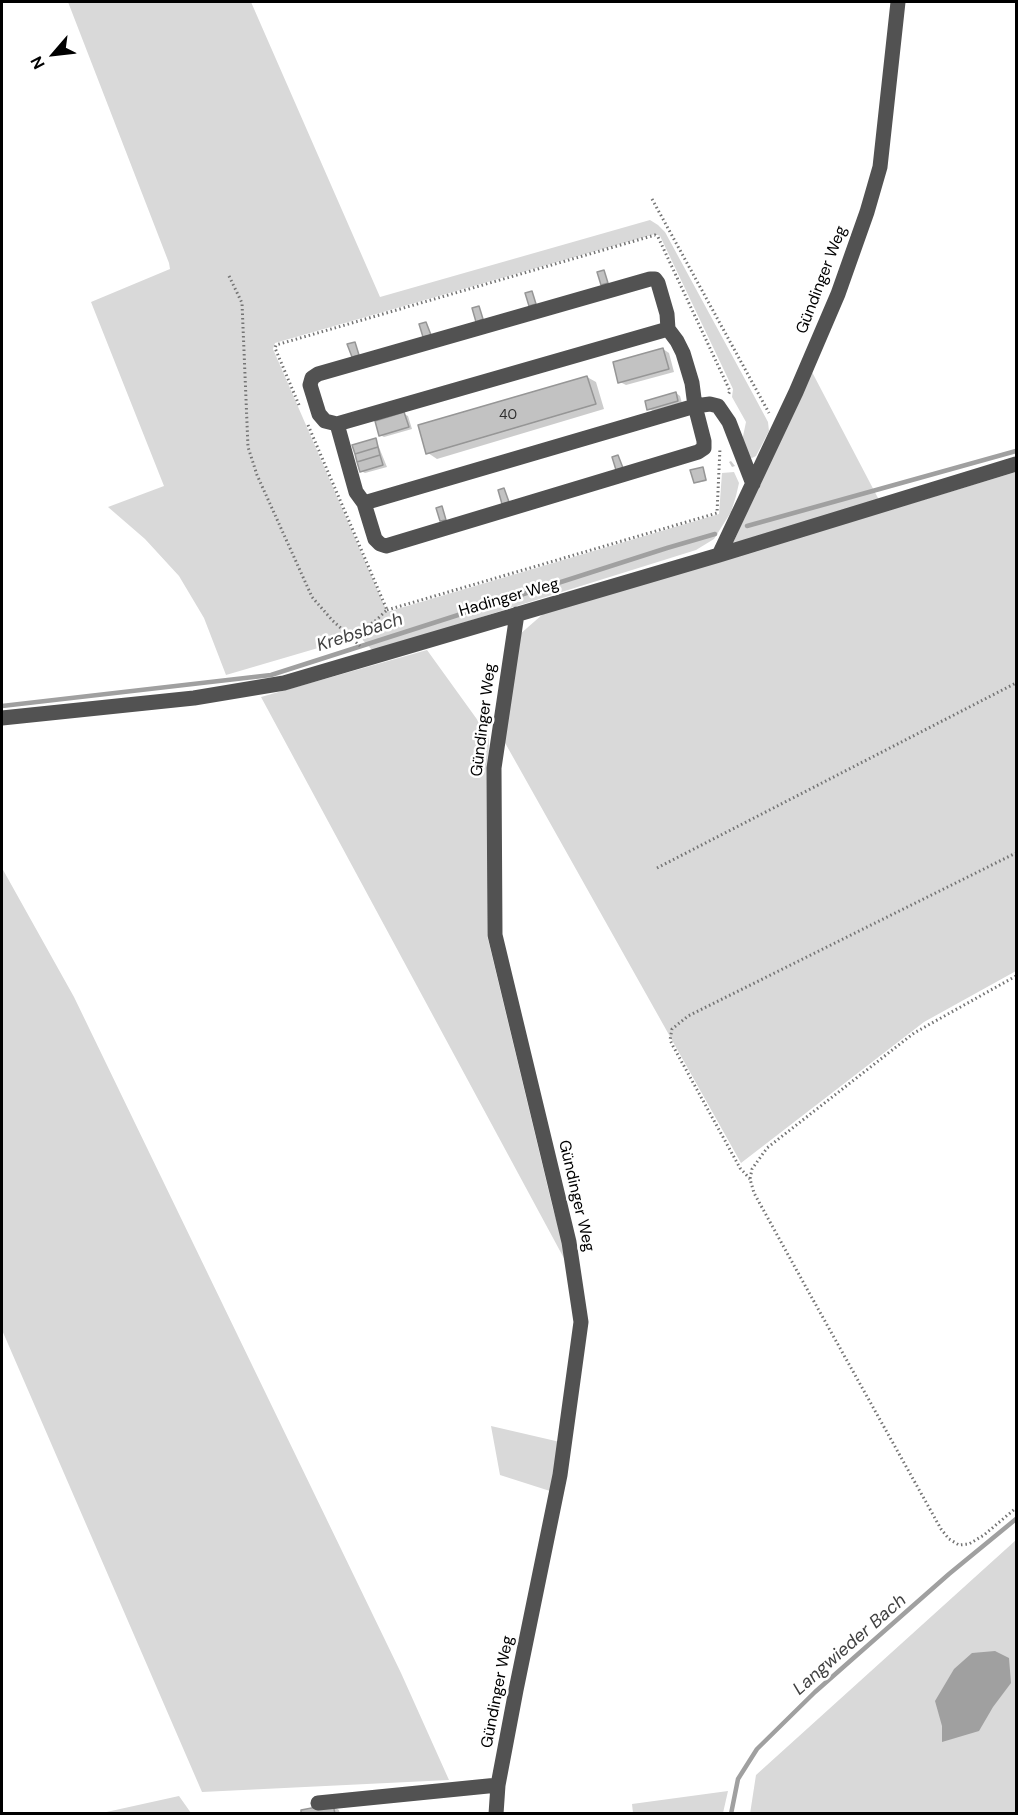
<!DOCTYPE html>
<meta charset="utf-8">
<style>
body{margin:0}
#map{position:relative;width:1018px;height:1815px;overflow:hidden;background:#fff;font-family:"DM Sans",sans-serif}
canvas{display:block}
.frame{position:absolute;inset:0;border:3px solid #000;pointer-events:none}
.north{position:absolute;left:24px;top:24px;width:60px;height:60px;-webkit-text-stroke:4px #fff;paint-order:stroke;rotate:242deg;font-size:16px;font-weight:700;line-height:24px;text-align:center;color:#000}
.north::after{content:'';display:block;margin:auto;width:21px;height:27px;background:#000;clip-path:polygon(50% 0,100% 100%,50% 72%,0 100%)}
</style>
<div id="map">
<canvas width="1018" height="1815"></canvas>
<div class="frame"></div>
<div class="north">N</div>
</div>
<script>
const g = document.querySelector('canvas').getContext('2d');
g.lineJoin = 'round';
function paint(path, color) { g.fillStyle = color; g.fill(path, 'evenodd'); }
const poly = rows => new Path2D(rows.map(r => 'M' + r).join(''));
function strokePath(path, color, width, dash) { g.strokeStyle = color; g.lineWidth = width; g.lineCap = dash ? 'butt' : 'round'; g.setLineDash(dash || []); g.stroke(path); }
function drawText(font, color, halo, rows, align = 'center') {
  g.font = font + ' "DM Sans",sans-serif'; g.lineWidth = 5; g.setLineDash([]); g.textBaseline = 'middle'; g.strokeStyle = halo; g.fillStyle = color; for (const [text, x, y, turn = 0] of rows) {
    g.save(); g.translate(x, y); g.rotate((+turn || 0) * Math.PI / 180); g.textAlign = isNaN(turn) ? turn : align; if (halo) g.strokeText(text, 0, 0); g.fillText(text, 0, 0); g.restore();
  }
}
paint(poly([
 [68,2,251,2,380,297,650,220,658,225,665,232,753,394,768,422,769,431,756,456,752,458,747,456,741,446,746,422,732,397,733,389,660,236,655,234,275,343,273,349,387,612,719,514,722,473,734,472,739,483,736,496,731,512,714,539,696,550,373,651,359,636,226,675,204,618,179,576,145,539,108,507,164,486,91,302,170,269,169,263],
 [812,372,879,500,732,545],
 [1016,472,1016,971,924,1022,741,1163,504,741,519,635,543,614],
 [427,650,489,736,487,935,553,1209,573,1275,261,697],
 [2,868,74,997,401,1673,449,1780,202,1792,2,1330],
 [491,1426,560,1442,550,1491,500,1475],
 [1016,1540,1016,1813,750,1814,756,1775],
 [728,1791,723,1813,633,1813,632,1804],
 [179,1796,191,1813,102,1813]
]), '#d9d9d9');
paint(poly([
 [995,1651,1009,1658,1011,1683,993,1707,979,1731,942,1742,942,1726,935,1701,954,1669,972,1653]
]), '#a0a0a0');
paint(poly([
 [663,349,669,353,674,372,626,385,620,382],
 [587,377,596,382,604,409,437,459,428,453],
 [676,393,680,396,682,403,653,411,649,409],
 [404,414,408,416,412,429,384,437,380,435],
 [376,440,387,467,365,473,361,471],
 [731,461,735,466,732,467,729,462],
 [703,469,707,481,696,483,695,483],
 [333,1806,339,1810,340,1814,303,1814]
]), '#0003');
strokePath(poly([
 [747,526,1016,451],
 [2,706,271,675,667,548,715,534],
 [731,1814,738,1779,757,1749,815,1692,949,1574,1016,1519]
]), '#a0a0a0', 4.5);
const building = poly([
 [604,270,608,283,601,285,597,272,604,270],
 [532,291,536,304,529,306,525,293,532,291],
 [479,306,483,319,476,322,472,308,479,306],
 [426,322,431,335,423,337,419,324,426,322],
 [355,342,359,355,352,357,347,344,355,342],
 [663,348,669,369,618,383,613,362,663,348],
 [587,376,596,404,426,454,418,425,587,376],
 [676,392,678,401,647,410,645,401,676,392],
 [404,412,409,427,379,436,375,421,404,412],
 [376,438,378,447,355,454,352,445,376,438],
 [378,447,380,455,357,462,355,454,378,447],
 [380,455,383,465,360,472,357,462,380,455],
 [618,455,623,468,616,470,612,457,618,455],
 [703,467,706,480,694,483,690,470,703,467],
 [504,488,509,502,502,504,498,490,504,488],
 [442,506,446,520,440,521,436,508,442,506],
 [333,1804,335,1814,301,1814,301,1810,333,1804]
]);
paint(building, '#c2c2c2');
strokePath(building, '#969696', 1.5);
strokePath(poly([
 [652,199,769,413],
 [229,276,242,303,248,447,257,475,312,597,332,620,360,646],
 [299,405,275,348,276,345,655,235,658,237,730,391,728,395],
 [308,425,387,610,374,622,349,636],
 [387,610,717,513,720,448],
 [657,868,1016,683],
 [1016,976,914,1033,767,1148,752,1169,750,1179,754,1193,807,1289,941,1529,949,1539,959,1545,969,1544,984,1535,1016,1508],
 [750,1179,740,1168,673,1046,670,1040,672,1029,688,1016,1016,853]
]), '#747474', 3, [1.5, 3]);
strokePath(poly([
 [337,424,668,329,677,341,683,353,692,383,695,406,704,441,704,448,698,452,386,546,380,544,375,539,364,503,356,492,337,424,325,421,319,414,310,385,312,378,318,374,650,279,655,279,658,283,667,314,668,329],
 [364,503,695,406,710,404,718,406,729,422,753,484],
 [719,555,796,392,838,294,867,212,880,167,898,2],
 [2,718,194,698,284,683,719,555,1016,464],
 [318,1803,498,1785],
 [496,1814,498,1785,516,1690,560,1475,581,1322,569,1242,495,935,494,768,517,614]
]), '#525252', 15);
drawText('14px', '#303030', null, [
 ["40",508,415]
]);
drawText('16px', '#000', '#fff', [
 ["Gündinger Weg",822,280,-69],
 ["Hadinger Weg",509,598,-16],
 ["Gündinger Weg",484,720,-83],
 ["Gündinger Weg",576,1196,77],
 ["Gündinger Weg",498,1692,-79]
]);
drawText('italic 18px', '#414141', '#fff', [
 ["Krebsbach",360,633,-18],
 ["Langwieder Bach",850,1645,-41]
]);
</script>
